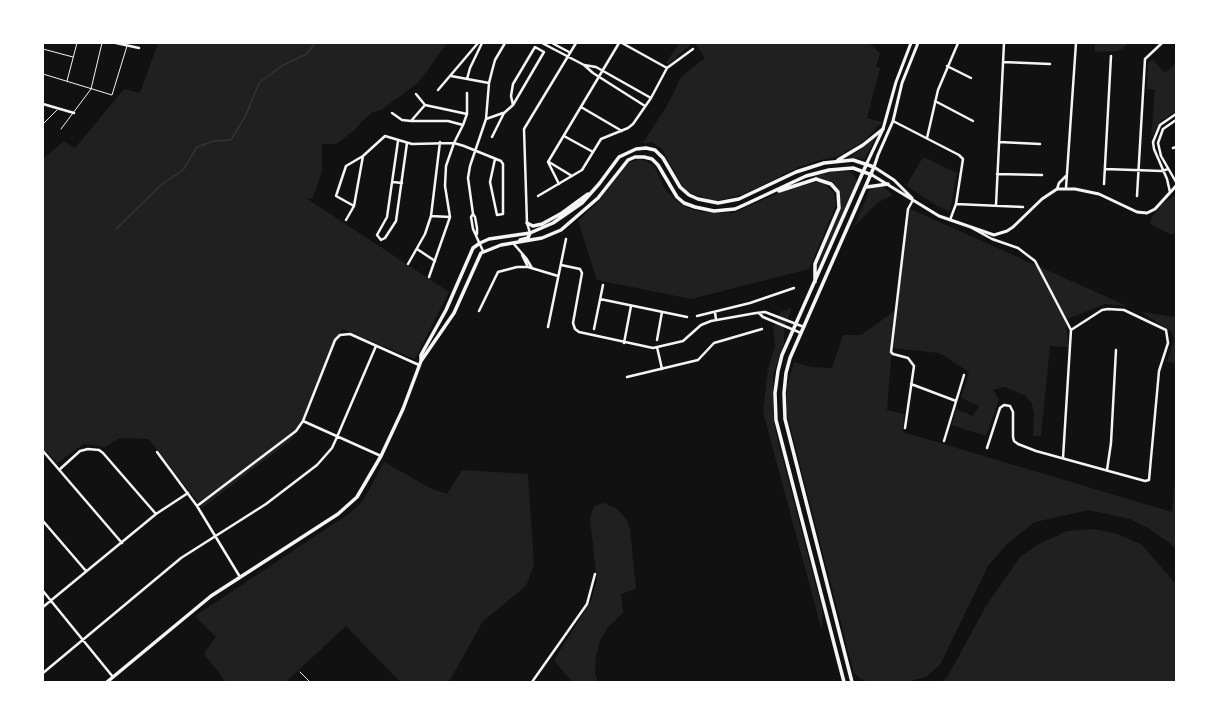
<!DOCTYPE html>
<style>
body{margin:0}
#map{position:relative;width:1219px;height:725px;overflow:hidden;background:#111;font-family:Poppins,sans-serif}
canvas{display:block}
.frame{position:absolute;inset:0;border:44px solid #fff;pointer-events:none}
</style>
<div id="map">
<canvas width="1219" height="725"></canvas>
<div class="frame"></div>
</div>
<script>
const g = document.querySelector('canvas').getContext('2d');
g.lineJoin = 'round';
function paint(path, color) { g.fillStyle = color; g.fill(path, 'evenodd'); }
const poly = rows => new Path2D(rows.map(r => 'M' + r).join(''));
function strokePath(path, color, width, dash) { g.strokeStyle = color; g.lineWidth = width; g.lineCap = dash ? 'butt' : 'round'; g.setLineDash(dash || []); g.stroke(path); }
paint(poly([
 [158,43,447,43,418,83,381,110,373,112,361,122,357,128,336,144,322,144,322,170,317,187,312,198,306,198,449,292,415,359,342,329,300,428,291,440,202,508,149,439,120,438,105,447,84,444,57,463,43,448,43,159,64,141,75,148,124,89,140,93],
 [679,43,692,43,669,64,666,63],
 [695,43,869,43,880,53,876,67,880,68,867,118,882,122,864,141,837,157,820,160,801,166,744,194,716,201,696,195,686,191,681,184,662,149,652,142,643,143,668,104,681,77,705,58],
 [1095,43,1129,43,1119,51,1095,52],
 [1152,59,1165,73,1176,63,1176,111,1161,121,1151,138,1155,90,1147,89,1148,64],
 [876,136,865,159,847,158,859,151],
 [923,157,957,173,950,211,939,207,906,186],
 [637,160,644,160,654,166,666,191,677,201,688,208,702,212,734,213,778,193,815,182,824,183,834,193,836,205,809,269,691,299,597,280,578,221,601,199,624,166,630,162],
 [836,171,851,172,856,179,856,184,816,272,816,264,841,204,839,192,831,183,822,178,811,177],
 [882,186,893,195,882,200,874,206,854,227,869,191,873,187],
 [1176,195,1176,229,1173,235,1150,224,1152,217,1162,204],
 [908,208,1127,306,1105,304,1065,320,1069,347,1050,346,1041,436,1033,436,1034,414,1032,404,1026,396,1005,387,993,390,999,400,986,436,952,425,956,409,973,416,979,406,961,398,969,372,939,353,892,348,887,410,904,414,903,432,1172,512,1176,468,1176,549,1172,545,1148,528,1130,519,1089,510,1035,522,1008,543,988,566,940,665,926,677,907,682,868,682,861,679,854,673,786,410,787,386,794,362,811,367,832,368,843,335,861,335,896,310],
 [792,307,784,330,784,343,773,375,773,409,776,434,822,609,822,631,763,412,768,368,775,347,773,328,781,312],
 [1141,312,1176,317,1176,363,1167,362,1174,339,1171,331],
 [384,462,432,489,447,494,462,470,528,474,534,565,526,586,483,621,449,682,400,682,346,626,286,682,226,682,204,654,216,637,195,616,350,513,363,501],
 [604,503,616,508,626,519,630,529,636,589,621,594,623,613,608,627,600,641,596,656,595,674,598,682,572,682,554,660,591,601,597,581,590,519,594,506],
 [1094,529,1118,534,1142,545,1176,584,1176,682,942,682,948,676,986,606,1020,557,1039,544,1067,531]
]), '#202020');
strokePath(poly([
 [116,229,161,185,183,170,197,147,214,141,231,140,246,115,259,83,283,65,307,54,315,43]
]), '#333', 1.5);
strokePath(poly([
 [43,49,73,57],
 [43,74,112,95,127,46],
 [67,81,77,43],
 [43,124,57,110],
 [61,129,91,89,102,43],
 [300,672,310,682]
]), '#f5f5f5', 1);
strokePath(poly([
 [116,43,139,48],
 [542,43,584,65,593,73,645,106],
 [552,43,569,52],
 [622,43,667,68],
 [1003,62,1050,64],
 [584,65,596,67,651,98],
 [947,66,971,78],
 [451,76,489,83],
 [467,79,470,68,482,43],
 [438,90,478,43],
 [416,94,425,105,467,114],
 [935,101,973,121],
 [43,104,74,113],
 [581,107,622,131],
 [392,113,402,120,411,121,448,121,463,125],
 [486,119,503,113],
 [1176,120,1163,129,1158,143,1161,156,1176,182],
 [411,121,425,105],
 [893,121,959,155,963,159,956,204,950,220],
 [564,136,593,152],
 [492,137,504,113,513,105,544,52,535,47,513,84,511,96,513,105],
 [927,138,938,90,958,43],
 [398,141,387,217,377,235,381,240,385,238,396,221,407,143],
 [999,142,1040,144],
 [1173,148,1176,147],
 [549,162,572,176],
 [1105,169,1162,171,1168,169],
 [997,174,1042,175],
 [393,182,402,183],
 [559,184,548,162,619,43],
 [1104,184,1111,56],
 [1066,188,1076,43],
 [1057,189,1059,183,1066,176],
 [1170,192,1167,179,1154,149,1153,142,1160,125,1176,114],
 [538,196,582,170,601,139,628,128,633,124,651,98,667,68,693,49],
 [1137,196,1145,59,1162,43],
 [956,204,1023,207],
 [996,205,1004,43],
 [354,206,336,196,346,166,363,156,385,136,412,144,454,143,464,146,501,161,503,164,503,214,497,215,490,182,495,159],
 [473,214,471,217,473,229,483,251],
 [431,216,450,217],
 [346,220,354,206,363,156],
 [972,228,992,239,1018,248,1035,261,1071,330],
 [530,233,527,223,524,129,576,43],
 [477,234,477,228,475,217,473,214,468,178,470,166,486,119,489,83,492,71,495,60,505,43],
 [513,243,526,258,532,268],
 [417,249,435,261],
 [522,255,528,267],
 [408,264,425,234,431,216,440,142],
 [561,265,580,269,582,273,573,323,575,329,579,332,653,348,683,341,701,325,711,321,756,313,765,312,804,327],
 [429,277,450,217,445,186,446,166,454,143,463,125,467,114,467,93],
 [600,299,687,317],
 [479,311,498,272,517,267,528,267,558,276],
 [715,312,716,320],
 [759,313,763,317,801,333],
 [697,316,750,303,794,288],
 [548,327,566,239],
 [594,329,603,285],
 [657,340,662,312],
 [624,343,631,306],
 [657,347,662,369],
 [627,377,698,360,714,343,762,329],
 [911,384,956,401],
 [303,421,381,456],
 [905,428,914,366,908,358,893,354,891,352,908,209,913,200],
 [944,441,964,375],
 [987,448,1000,408,1004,405,1010,406,1013,412,1013,437,1014,441,1018,444,1036,451,1145,481,1149,480,1159,371,1168,343,1166,330,1124,310,1108,309,1102,310,1071,330],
 [43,451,122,543],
 [157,452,197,506,240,577],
 [1063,458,1071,330],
 [59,470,80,451,88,449,99,450,103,453,156,514],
 [1107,470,1111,443,1116,350],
 [197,506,296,431,303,421,335,340,340,335,350,334,419,365],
 [43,521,86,571],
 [43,591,113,677],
 [43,607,156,514,188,493],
 [43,673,181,558,266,504,317,465,332,448,337,437,376,346],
 [532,682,587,604,595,574]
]), '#f5f5f5', 2.5);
strokePath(poly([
 [867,163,883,129,896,82,911,43],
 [872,175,939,216,994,235,1007,231,1013,227,1042,199,1057,189,1075,189,1099,194,1137,212,1147,213,1155,209,1176,186],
 [912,198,894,180,874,167,878,155,893,121,902,83,918,43]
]), '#f5f5f5', 3);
strokePath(poly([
 [838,160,863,145,883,129],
 [867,187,888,184],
 [779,191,816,179,831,184,838,192,839,208,815,264,815,282],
 [527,223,533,226,542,224,562,213,588,194],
 [520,240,528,238,530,233],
 [421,361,454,313,481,253,501,245,542,238,561,230,598,198,628,160,635,157,644,157,652,159,658,165,677,197,684,203,695,207,714,211,735,209,744,205,806,176,829,170,853,168,872,175],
 [107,682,211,596,338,514,357,497,381,456,403,409,421,361,421,355,446,310,473,248,480,243,489,239,530,233,553,223,582,203,599,184,619,157,636,149,646,148,655,150,663,158,680,187,689,195,698,199,718,203,739,199,796,172,824,163,853,160,874,167,790,358,786,373,784,393,785,419,852,682],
 [844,682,776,420,775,393,778,371,782,355,867,163]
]), '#f5f5f5', 3.5);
</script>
